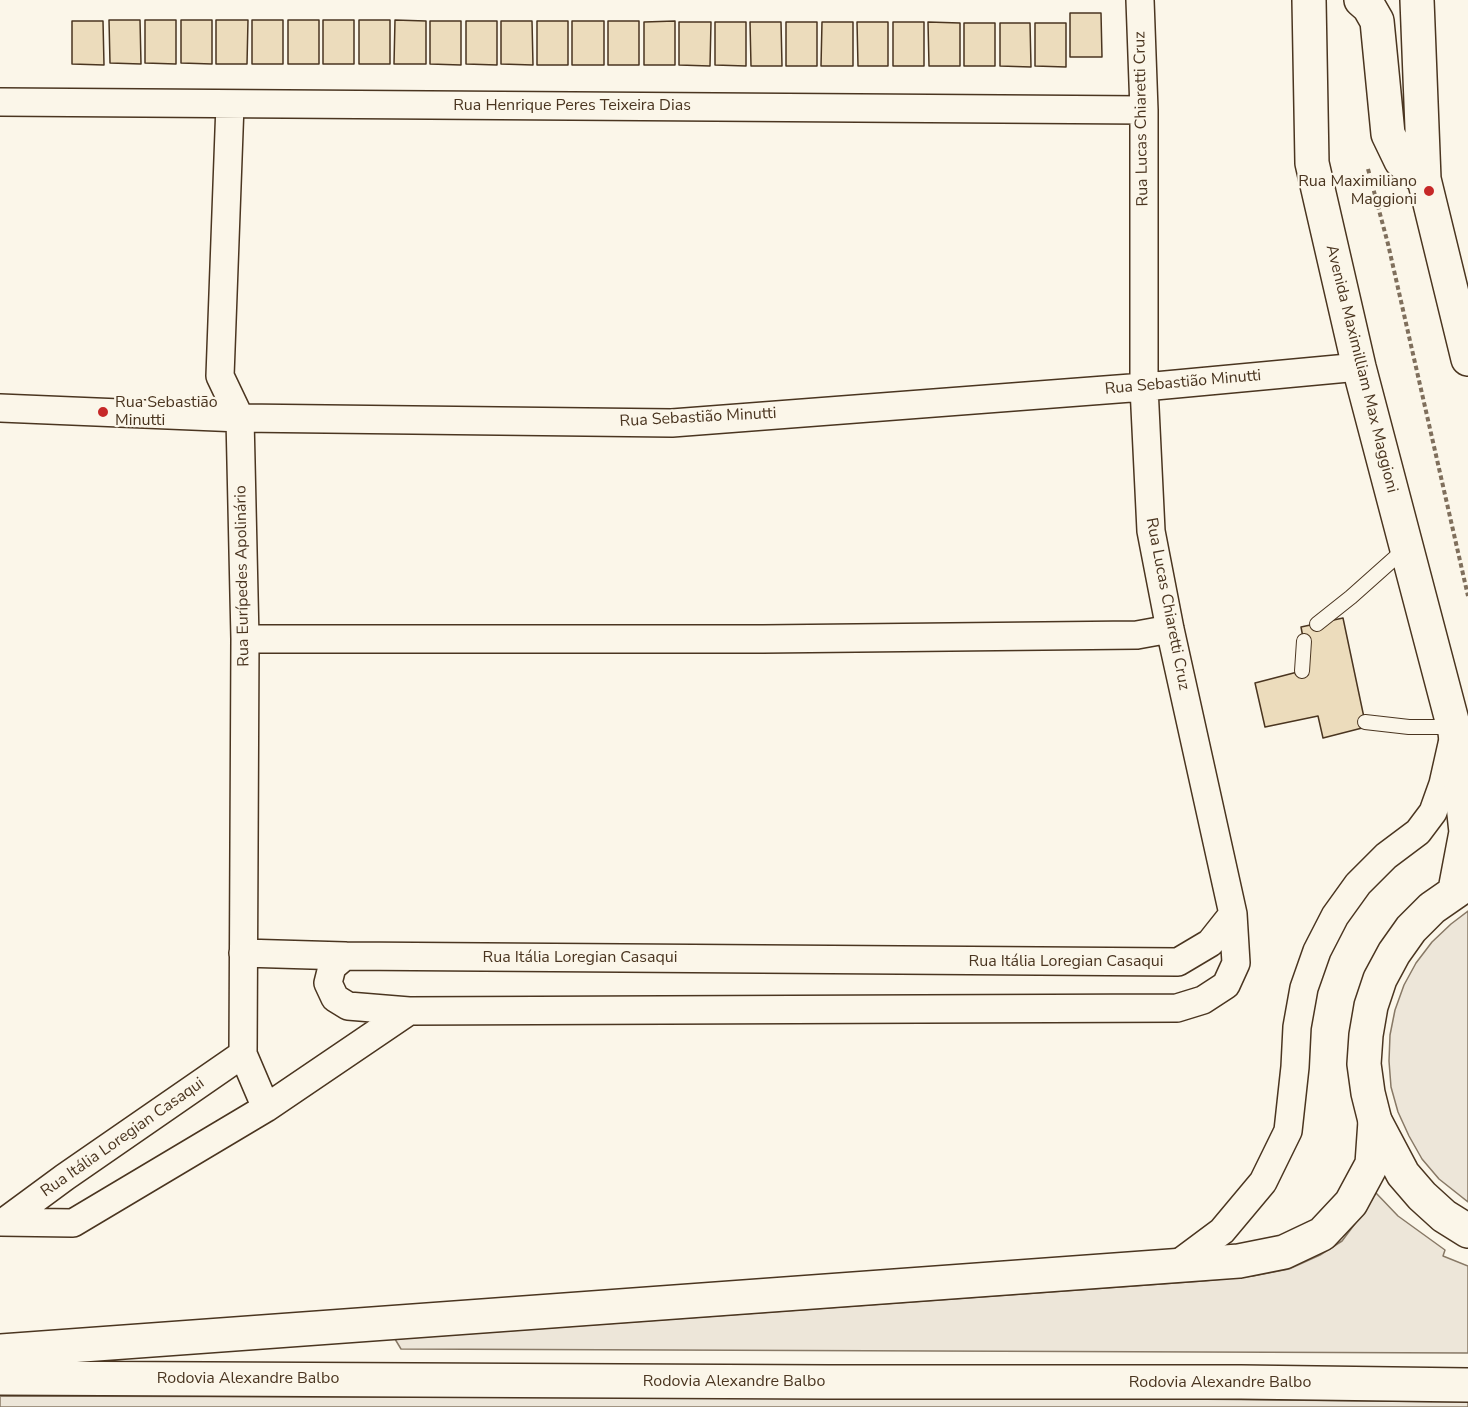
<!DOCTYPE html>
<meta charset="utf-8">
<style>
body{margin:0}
canvas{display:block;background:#fbf6e9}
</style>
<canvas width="1468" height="1407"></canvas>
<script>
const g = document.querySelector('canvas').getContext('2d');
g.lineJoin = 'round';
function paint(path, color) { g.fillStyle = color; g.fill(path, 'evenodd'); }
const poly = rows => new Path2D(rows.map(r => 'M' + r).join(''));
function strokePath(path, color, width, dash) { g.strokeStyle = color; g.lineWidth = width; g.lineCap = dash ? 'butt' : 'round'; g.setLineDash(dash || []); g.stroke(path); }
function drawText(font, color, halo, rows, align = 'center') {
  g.font = font + ' "Nunito Sans",sans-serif'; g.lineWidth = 4.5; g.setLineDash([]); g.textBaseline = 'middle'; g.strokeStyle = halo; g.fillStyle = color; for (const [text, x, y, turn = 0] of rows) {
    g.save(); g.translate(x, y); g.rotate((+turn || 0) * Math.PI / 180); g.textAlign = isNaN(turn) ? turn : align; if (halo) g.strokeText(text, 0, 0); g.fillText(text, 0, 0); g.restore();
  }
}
const green = poly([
 [1468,911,1468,1202,1439,1179,1422,1159,1409,1136,1398,1112,1391,1087,1389,1061,1390,1035,1395,1010,1404,985,1416,963,1432,942,1451,924,1468,911],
 [1376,1193,1398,1216,1445,1250,1443,1256,1468,1266,1468,1353,401,1349,395,1339,1203,1281,1253,1276,1289,1269,1320,1255,1342,1241,1360,1217,1376,1193],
 [0,1396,1184,1399,1468,1402,1468,1407,0,1407,0,1396]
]);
paint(green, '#ede6d9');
strokePath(green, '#887966', 1.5);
const building = poly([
 [1070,13,1101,13,1102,57,1070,57,1070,13],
 [109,20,140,20,141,64,110,63,109,20],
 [145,20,176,20,176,64,145,63,145,20],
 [181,20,212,20,212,64,181,63,181,20],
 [216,20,248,20,247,64,216,64,216,20],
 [252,20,283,20,283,64,252,64,252,20],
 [288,20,319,20,319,64,288,64,288,20],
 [323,20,354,20,354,64,323,64,323,20],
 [359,20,390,20,390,64,359,64,359,20],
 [395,20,426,21,426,64,394,64,395,20],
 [72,21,103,21,104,65,72,64,72,21],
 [430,21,461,21,461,65,430,64,430,21],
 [466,21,497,21,497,65,466,64,466,21],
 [501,21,532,21,533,65,501,64,501,21],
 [537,21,568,21,568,65,537,65,537,21],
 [572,21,604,21,604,65,572,65,572,21],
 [608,21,639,21,639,65,608,65,608,21],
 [675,21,675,65,644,65,644,22,675,21],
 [679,22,711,22,710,66,679,65,679,22],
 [715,22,746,22,746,66,715,65,715,22],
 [750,22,781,22,782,66,751,66,750,22],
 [786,22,817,22,817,66,786,66,786,22],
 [822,22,853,22,853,66,821,66,822,22],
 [857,22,888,22,888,66,858,66,857,22],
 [893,22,924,22,924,66,893,66,893,22],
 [928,22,960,23,960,66,929,66,928,22],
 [964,23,995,23,995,66,964,66,964,23],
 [1000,23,1030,23,1031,67,1000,66,1000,23],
 [1035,23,1066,23,1066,67,1035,66,1035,23],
 [1343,618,1366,727,1323,738,1318,716,1265,727,1255,683,1309,669,1301,627,1343,618]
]);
paint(building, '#ecdcbc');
strokePath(building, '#4a3520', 1.5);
const lane = poly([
 [1317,624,1351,597,1406,548],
 [1302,671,1304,641],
 [1365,722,1409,727,1453,727]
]);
const street = poly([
 [0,102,1144,110],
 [230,104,220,376,240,418,245,639,243,1054,266,1108],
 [0,408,240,418,672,423,1144,387,1359,367],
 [245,639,763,639,1137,635,1170,629],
 [243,953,345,956,1178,962,1210,943,1233,914],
 [345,956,332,967,328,983,335,998,348,1006,409,1011],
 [0,1222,73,1223,266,1108,409,1011,1177,1008,1203,1000,1226,985,1236,963,1233,914,1170,629,1151,531,1144,387,1144,110,1140,0],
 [4,1222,65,1177,243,1054],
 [1175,1266,1222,1231,1263,1182,1288,1131,1295,1067,1297,1027,1304,988,1317,951,1335,916,1358,884,1386,856,1418,832,1433,812,1443,784,1452,744]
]);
const secondary = poly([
 [1309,0,1312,163,1359,367,1455,732,1466,832,1455,890],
 [1361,0,1369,7,1377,21,1388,134,1401,161,1424,179],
 [1417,0,1424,179,1468,359],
 [1468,883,1432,908,1411,929,1394,953,1380,979,1371,1006,1366,1035,1364,1064,1368,1093,1375,1121,1403,1174,1422,1196,1444,1216,1468,1231]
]);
const highway = poly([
 [0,1351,1239,1261,1284,1252,1322,1234,1351,1203,1372,1164,1375,1121],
 [0,1378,828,1382,1241,1382,1468,1385]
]);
strokePath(lane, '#4a3520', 16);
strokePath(street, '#4a3520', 30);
strokePath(secondary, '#4a3520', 36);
strokePath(highway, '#4a3520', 36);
strokePath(poly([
 [1368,169,1388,244,1468,596]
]), '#7f6f5c', 4, [4.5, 3]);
strokePath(lane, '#fbf6e9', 14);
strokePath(street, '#fbf6e9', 27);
strokePath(secondary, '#fbf6e9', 33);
strokePath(highway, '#fbf6e9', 33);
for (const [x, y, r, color] of [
 [1429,191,6,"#c62828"],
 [103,412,6,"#c62828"]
]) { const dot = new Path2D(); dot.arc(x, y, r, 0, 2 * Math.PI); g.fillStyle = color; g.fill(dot); strokePath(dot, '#fbf6e9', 2); }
drawText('16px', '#4a3520', '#fbf6e9', [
 ["Rua Henrique Peres Teixeira Dias",572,106],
 ["Rua Lucas Chiaretti Cruz",1142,119,-91],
 ["Avenida Maximilliam Max Maggioni",1361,369,76],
 ["Rua Sebastião Minutti",1183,383,-5],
 ["Rua Sebastião Minutti",698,418,-3],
 ["Rua Eurípedes Apolinário",243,576,-91],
 ["Rua Lucas Chiaretti Cruz",1167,604,79],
 ["Rua Itália Loregian Casaqui",580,958],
 ["Rua Itália Loregian Casaqui",1066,962],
 ["Rua Itália Loregian Casaqui",123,1138,-35],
 ["Rodovia Alexandre Balbo",248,1379],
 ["Rodovia Alexandre Balbo",734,1382],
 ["Rodovia Alexandre Balbo",1220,1383]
]);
drawText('16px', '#4a3520', '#fbf6e9', [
 ["Rua Maximiliano",1417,182],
 ["Maggioni",1417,200],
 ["Rua Sebastião",115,403,"left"],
 ["Minutti",115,421,"left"]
], 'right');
</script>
